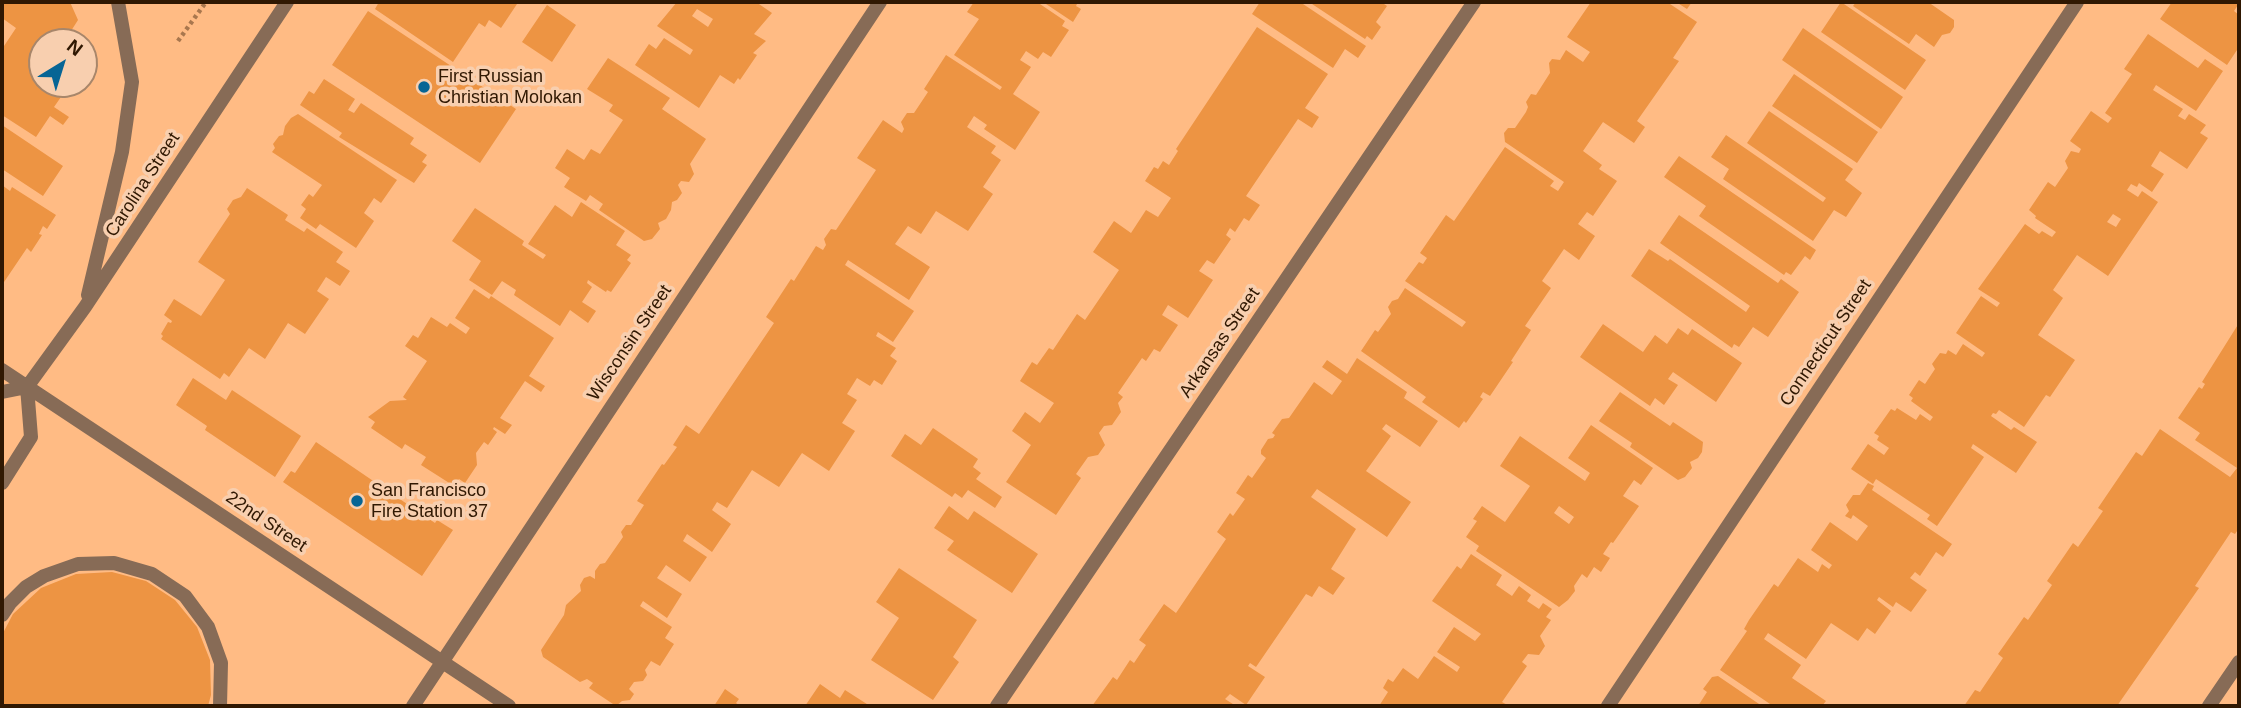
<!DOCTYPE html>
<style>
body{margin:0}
#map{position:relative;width:2241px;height:708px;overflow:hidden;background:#ffbb84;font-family:Arial,sans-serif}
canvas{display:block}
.frame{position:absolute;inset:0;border:4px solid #301802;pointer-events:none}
.north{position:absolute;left:28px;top:28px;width:70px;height:70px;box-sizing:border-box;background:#f8cfaf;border:2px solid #a8866a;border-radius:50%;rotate:38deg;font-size:19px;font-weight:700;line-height:28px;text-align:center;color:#301802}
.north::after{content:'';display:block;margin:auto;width:24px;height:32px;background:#076595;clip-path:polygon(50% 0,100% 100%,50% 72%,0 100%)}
</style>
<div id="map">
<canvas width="2241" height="708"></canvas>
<div class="frame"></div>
<div class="north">N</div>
</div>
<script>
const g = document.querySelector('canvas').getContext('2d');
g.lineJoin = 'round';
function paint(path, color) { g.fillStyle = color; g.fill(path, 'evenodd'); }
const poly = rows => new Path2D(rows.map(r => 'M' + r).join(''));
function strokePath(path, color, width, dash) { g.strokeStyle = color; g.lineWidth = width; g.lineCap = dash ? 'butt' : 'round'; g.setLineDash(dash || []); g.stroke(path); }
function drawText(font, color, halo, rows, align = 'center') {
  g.font = font + ' Arial,sans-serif'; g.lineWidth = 7; g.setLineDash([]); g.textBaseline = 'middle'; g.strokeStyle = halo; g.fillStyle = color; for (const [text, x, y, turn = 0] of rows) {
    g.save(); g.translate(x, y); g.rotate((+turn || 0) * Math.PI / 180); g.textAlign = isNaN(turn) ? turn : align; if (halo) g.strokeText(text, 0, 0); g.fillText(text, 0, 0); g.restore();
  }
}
paint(poly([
 [2,2,70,2,78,20,64,42,42,42,42,84,70,84,54,107,69,117,63,125,50,116,36,137,2,115,2,49,16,28,2,18],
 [379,2,514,2,517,4,501,28,489,20,485,27,479,23,453,62,375,9],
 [677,2,756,2,772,13,754,34,766,41,753,53,757,55,740,80,738,78,734,84,720,75,699,108,635,65,649,44,656,49,664,38,690,55,693,50,657,26],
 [697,9,713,19,708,27,692,16],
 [974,2,1037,2,1065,21,1062,26,1069,30,1051,57,1043,52,1038,59,1026,51,1020,60,1031,67,1013,94,1040,112,1015,150,984,129,987,125,974,116,967,127,996,146,991,153,1001,160,983,187,993,194,968,231,936,211,921,234,908,226,895,244,930,267,909,300,848,260,845,265,914,311,893,342,878,332,876,336,896,348,890,356,897,361,882,385,874,380,870,386,857,378,847,394,857,400,842,423,855,431,829,471,802,453,779,487,752,470,727,508,717,502,712,510,731,524,712,552,687,534,683,541,707,557,690,582,666,565,657,578,682,594,667,618,643,601,640,606,672,627,665,638,674,644,660,666,651,661,645,670,647,675,643,681,634,682,629,689,634,694,630,700,622,701,616,706,589,688,593,683,587,679,580,682,543,657,541,650,564,615,566,605,581,591,580,585,584,578,590,576,595,579,595,571,600,564,605,563,623,537,621,532,626,525,631,525,644,505,637,501,662,464,664,465,677,447,673,445,686,425,699,434,774,323,766,317,791,279,794,281,816,246,823,250,826,245,824,239,831,229,836,230,876,170,857,158,883,120,902,133,904,129,901,122,907,113,914,113,928,92,924,89,946,55,1000,90,1002,87,954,55,979,19,967,12],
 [1043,2,1078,2,1076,6,1081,9,1073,22],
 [1260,2,1300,2,1366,46,1358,58,1345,49,1333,68,1252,14],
 [1309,2,1381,2,1387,6,1376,22,1381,27,1372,40,1367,36,1365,39],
 [1591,2,1667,2,1697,22,1673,58,1679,61,1637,121,1645,127,1634,143,1603,122,1583,151,1602,165,1599,169,1617,181,1593,216,1587,212,1578,224,1595,236,1579,260,1564,249,1542,281,1551,288,1525,326,1531,330,1511,361,1513,362,1490,396,1483,392,1480,397,1483,399,1466,423,1464,421,1459,428,1422,402,1426,397,1361,351,1375,330,1378,332,1391,314,1388,307,1392,301,1398,299,1405,288,1462,327,1466,322,1405,281,1419,262,1423,264,1427,258,1420,253,1446,215,1454,221,1505,147,1554,181,1550,186,1558,191,1564,182,1505,142,1504,133,1508,128,1515,128,1526,112,1528,107,1526,102,1531,94,1536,95,1550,73,1549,63,1552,59,1560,60,1566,50,1583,62,1590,52,1567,37],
 [1676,2,1692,2,1687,9],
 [1841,2,1926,60,1905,90,1821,32],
 [1856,2,1928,2,1954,20,1954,27,1950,33,1942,35,1934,47,1916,34,1909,44,1853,6],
 [2172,2,2234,2,2238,5,2234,11,2239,15,2239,47,2227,65,2160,19],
 [547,5,576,25,552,62,522,42],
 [368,11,516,109,480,163,332,65],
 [1257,27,1328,74,1305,108,1319,117,1312,128,1298,119,1246,196,1260,205,1249,221,1244,218,1235,232,1230,228,1226,235,1231,239,1214,264,1207,260,1199,271,1213,280,1188,318,1168,305,1162,315,1178,325,1160,352,1154,349,1146,361,1142,358,1118,393,1123,397,1118,403,1121,412,1112,425,1104,426,1099,433,1105,445,1098,455,1088,457,1076,474,1081,478,1056,515,1006,482,1031,445,1012,431,1025,412,1040,423,1054,403,1020,381,1032,362,1037,365,1049,348,1053,350,1077,314,1085,320,1119,270,1093,252,1114,221,1131,233,1146,210,1158,217,1171,198,1145,181,1154,167,1158,169,1163,161,1169,165,1178,151,1176,149],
 [1803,28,1903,97,1881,129,1782,60],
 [2148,34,2198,68,2205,59,2223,71,2196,111,2156,85,2153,90,2183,109,2178,116,2185,120,2189,114,2206,125,2200,133,2208,138,2187,169,2160,151,2151,166,2164,174,2152,192,2139,183,2137,187,2131,184,2127,190,2138,197,2142,191,2158,202,2108,276,2077,255,2053,290,2063,298,2038,335,2075,360,2050,397,2046,395,2024,427,1999,410,1996,414,1993,413,1991,416,2011,430,2014,427,2037,442,2016,473,1973,444,1971,448,1984,457,1937,526,1927,519,1930,515,1876,479,1873,484,1851,469,1868,444,1884,455,1889,448,1877,440,1879,436,1874,433,1891,409,1895,411,1897,408,1916,420,1920,414,1930,421,1933,417,1911,401,1913,398,1909,395,1919,380,1925,384,1935,369,1932,364,1940,353,1946,354,1948,350,1956,355,1963,344,1982,357,1985,353,1956,333,1981,296,1997,307,2000,303,1978,289,2025,224,2039,234,2042,231,2052,237,2056,232,2035,218,2036,216,2029,210,2048,182,2055,187,2068,168,2065,161,2071,151,2079,153,2081,149,2070,141,2091,111,2108,123,2112,118,2105,113,2132,74,2124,69],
 [2113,214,2121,219,2116,227,2107,222],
 [608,58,670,98,662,109,706,139,690,164,694,174,689,182,681,181,678,185,682,193,677,200,672,202,671,210,666,219,658,223,660,229,652,239,644,241,599,210,603,204,590,195,586,201,564,187,570,178,555,168,567,149,584,160,591,149,600,154,623,120,609,111,613,105,587,89],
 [1794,74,1878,132,1857,163,1772,106],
 [324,79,355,99,348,110,354,113,361,103,414,138,410,144,427,155,422,162,427,165,414,183,339,137,342,133,300,105,309,91,314,94],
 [1769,111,1853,169,1845,180,1862,193,1846,217,1834,210,1813,241,1723,179,1729,169,1711,157,1726,135,1823,202,1826,198,1747,143],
 [298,114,397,180,381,203,374,198,364,213,374,221,356,248,320,224,316,229,300,218,306,209,301,205,309,194,313,197,322,185,272,152,275,148,273,144,279,136,283,135,285,126,291,118],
 [2,125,63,166,43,196,2,169],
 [1679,156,1816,250,1810,260,1805,256,1791,275,1786,272,1784,275,1699,216,1706,206,1664,177],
 [2,185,10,191,12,187,56,215,47,229,43,226,39,234,42,235,31,252,27,248,2,285],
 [247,188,288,215,285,220,304,232,307,228,343,252,336,262,350,271,340,286,326,277,317,291,329,299,305,334,288,323,265,359,249,348,229,377,224,373,220,379,161,339,163,336,161,334,168,322,171,323,172,321,164,315,174,299,201,316,225,280,198,262,230,214,227,209,233,200,241,197],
 [581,202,625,231,616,245,631,255,627,260,631,263,611,292,607,290,606,292,588,280,587,283,592,287,582,302,596,311,588,323,570,310,560,326,514,295,516,290,502,281,492,295,469,280,481,261,452,241,475,208,524,241,522,245,543,259,546,255,528,244,555,205,572,217],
 [1679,215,1778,283,1781,279,1799,292,1768,337,1753,327,1739,347,1734,344,1732,348,1631,276,1649,249,1668,261,1670,259,1746,312,1750,306,1660,243],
 [474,289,489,299,491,296,554,338,529,376,545,386,541,392,525,381,500,418,512,425,505,434,494,427,493,429,497,432,488,445,484,442,476,453,477,465,465,483,459,479,454,486,421,465,426,457,405,444,402,449,371,428,375,422,368,417,390,401,407,400,403,397,427,361,405,346,413,335,418,338,431,317,447,327,450,323,466,334,470,328,455,318],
 [2239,323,2239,528,2235,534,2231,532,2195,586,2199,588,2117,706,1964,706,1975,690,1980,692,2003,658,1998,654,2024,617,2028,620,2052,585,2047,581,2073,543,2078,547,2103,511,2098,508,2136,452,2142,456,2160,429,2230,477,2237,468,2195,440,2200,433,2178,418,2199,387,2202,389,2205,384,2202,382],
 [1603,324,1643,352,1655,335,1667,344,1678,328,1688,335,1692,329,1742,363,1716,402,1673,372,1668,379,1678,385,1664,405,1655,398,1650,406,1580,357],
 [1357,358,1407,392,1404,398,1438,421,1420,447,1386,424,1382,429,1391,436,1366,471,1411,502,1387,537,1317,489,1311,497,1356,529,1331,569,1345,578,1333,595,1319,586,1312,597,1306,594,1256,667,1250,663,1248,666,1265,677,1246,705,1230,694,1225,699,1236,706,1092,706,1113,677,1117,680,1130,660,1134,663,1146,645,1139,640,1164,604,1176,613,1226,539,1217,532,1230,513,1233,516,1245,499,1236,493,1248,475,1252,478,1266,458,1261,454,1261,450,1268,439,1273,438,1275,435,1272,433,1282,419,1289,418,1314,382,1332,395,1342,381,1322,367,1327,360,1347,374],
 [193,378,226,400,232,390,301,436,275,477,205,430,207,426,176,405],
 [1620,392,1670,426,1673,422,1703,442,1702,452,1698,458,1690,462,1692,468,1685,477,1678,480,1630,447,1632,443,1599,421],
 [1591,425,1653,468,1641,485,1634,480,1623,496,1639,506,1613,543,1611,542,1603,554,1610,558,1601,572,1594,567,1587,578,1582,574,1574,586,1575,591,1568,600,1559,607,1476,551,1479,546,1466,537,1477,521,1473,519,1482,506,1505,522,1530,486,1500,466,1520,436,1585,481,1590,473,1568,458],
 [1559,506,1574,517,1569,524,1554,513],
 [933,428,978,459,973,467,981,473,976,479,1002,497,995,508,968,490,962,498,955,493,952,497,891,456,905,434,921,445],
 [316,442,435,523,437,520,453,530,422,576,283,482,291,471,295,473],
 [1868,483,1874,486,1872,490,1952,544,1943,557,1936,552,1920,576,1915,572,1910,578,1927,590,1911,612,1896,602,1893,607,1879,597,1877,600,1891,611,1875,634,1867,628,1858,641,1831,623,1806,659,1768,633,1764,639,1801,665,1792,678,1826,701,1822,706,1773,706,1720,670,1747,631,1744,629,1749,620,1774,584,1778,587,1798,558,1818,572,1822,564,1829,569,1832,565,1811,550,1830,522,1857,541,1868,526,1853,515,1851,519,1845,516,1849,511,1846,505,1853,495,1860,495],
 [949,506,968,520,974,511,1038,554,1012,593,947,550,954,541,934,528],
 [1471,554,1502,575,1496,585,1512,596,1519,586,1531,595,1527,601,1539,609,1543,603,1552,609,1546,617,1551,620,1540,636,1545,646,1539,655,1528,654,1522,662,1527,666,1502,702,1509,706,1379,706,1388,692,1383,688,1388,679,1393,682,1403,668,1418,679,1434,656,1457,672,1460,667,1437,652,1454,627,1475,641,1481,634,1432,601,1457,566,1461,569],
 [899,568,977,620,953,657,959,662,933,700,871,660,899,618,876,602],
 [112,572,146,581,175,600,197,627,210,660,211,695,208,706,2,706,2,635,13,614,41,588,76,574],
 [1718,676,1762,706,1698,706,1707,692,1703,689,1712,677],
 [820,684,840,698,845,690,870,706,805,706],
 [725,689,739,699,736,703,740,706,714,706]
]), '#ed9443');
strokePath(poly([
 [178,41,206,2]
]), '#a9774e', 4.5, [3.5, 3.5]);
strokePath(poly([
 [2,615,10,603,26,587,44,576,78,564,114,563,152,574,185,596,208,627,221,663,220,706]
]), '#876b56', 14);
strokePath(poly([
 [88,295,122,152,132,82,118,2],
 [2,370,509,706],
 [2,392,27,387],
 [2,483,31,437,27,387,85,307,287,2],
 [413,706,880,2],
 [997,706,1474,2],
 [1608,706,2077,2],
 [2209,706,2239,662]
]), '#876b56', 14);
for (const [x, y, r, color] of [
 [424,87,7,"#076595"],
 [357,501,7,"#076595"]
]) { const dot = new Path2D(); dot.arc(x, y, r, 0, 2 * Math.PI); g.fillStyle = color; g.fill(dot); strokePath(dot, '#f8cfaf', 2.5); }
drawText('18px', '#301802', '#f8cfaf', [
 ["First Russian",438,77],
 ["Christian Molokan",438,98],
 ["San Francisco",371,491],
 ["Fire Station 37",371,512]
], 'left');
drawText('18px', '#301802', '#f8cfaf', [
 ["Carolina Street",143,185,-57],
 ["Wisconsin Street",630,343,-56],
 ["Arkansas Street",1220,343,-56],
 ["Connecticut Street",1826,343,-56],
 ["22nd Street",266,522,34]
]);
</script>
